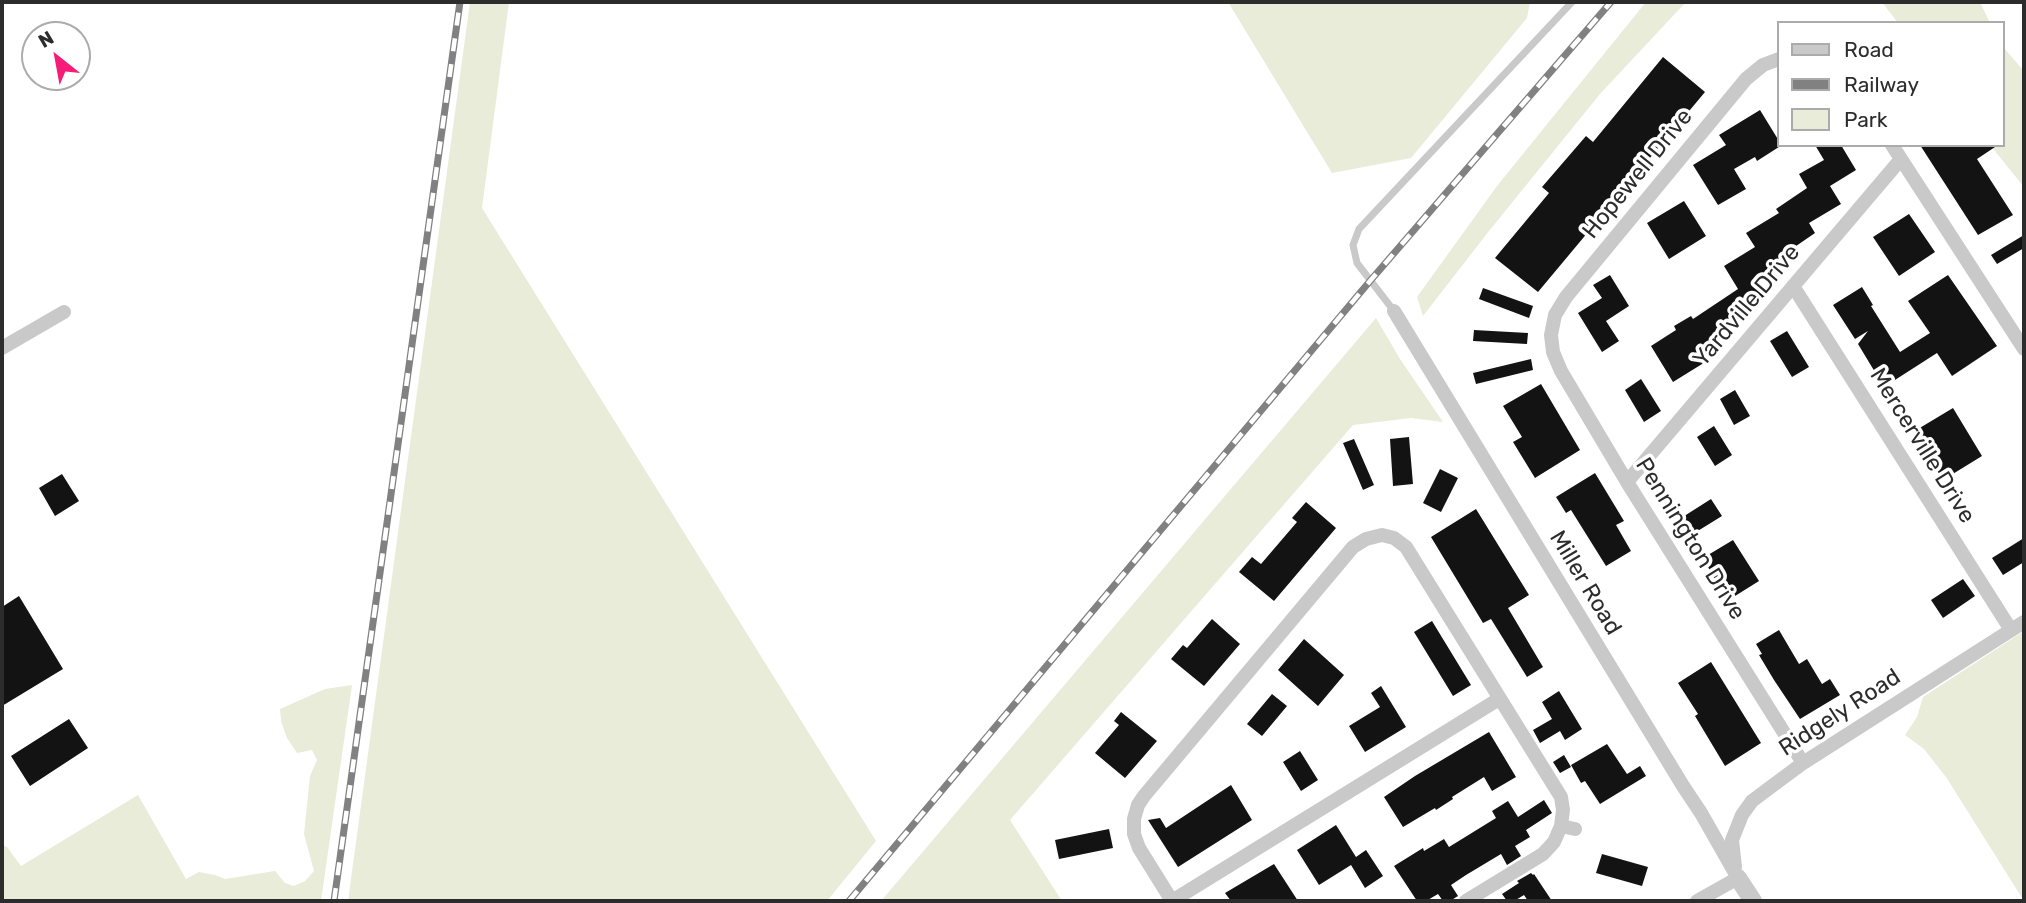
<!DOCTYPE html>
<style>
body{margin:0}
#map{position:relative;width:2026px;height:903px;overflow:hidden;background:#fff;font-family:Rubik,sans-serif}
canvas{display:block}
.frame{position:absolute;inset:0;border:4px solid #2c2c2c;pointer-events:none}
.legend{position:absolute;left:1777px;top:21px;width:228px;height:126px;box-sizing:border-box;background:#fff;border:2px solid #ababab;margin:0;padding:9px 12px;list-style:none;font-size:21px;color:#2c2c2c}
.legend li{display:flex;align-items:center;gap:14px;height:35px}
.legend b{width:35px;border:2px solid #ababab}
.north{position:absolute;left:21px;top:21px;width:70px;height:70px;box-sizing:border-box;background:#fff;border:2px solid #ababab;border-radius:50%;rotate:329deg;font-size:19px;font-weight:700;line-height:28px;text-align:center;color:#2c2c2c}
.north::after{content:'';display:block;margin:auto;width:24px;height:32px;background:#f61c77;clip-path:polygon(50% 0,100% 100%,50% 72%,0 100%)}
</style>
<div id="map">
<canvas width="2026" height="903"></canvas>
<div class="frame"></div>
<ul class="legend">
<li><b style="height:9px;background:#c9c9c9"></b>Road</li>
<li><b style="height:9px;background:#818181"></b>Railway</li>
<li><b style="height:19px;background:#e9ecd8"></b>Park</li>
</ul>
<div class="north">N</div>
</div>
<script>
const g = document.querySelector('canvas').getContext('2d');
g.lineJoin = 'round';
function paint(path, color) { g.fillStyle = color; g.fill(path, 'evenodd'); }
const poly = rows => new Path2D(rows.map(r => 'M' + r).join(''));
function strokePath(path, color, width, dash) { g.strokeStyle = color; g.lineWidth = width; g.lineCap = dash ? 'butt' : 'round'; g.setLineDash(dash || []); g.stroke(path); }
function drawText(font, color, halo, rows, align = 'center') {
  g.font = font + ' Rubik,sans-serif'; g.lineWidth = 7; g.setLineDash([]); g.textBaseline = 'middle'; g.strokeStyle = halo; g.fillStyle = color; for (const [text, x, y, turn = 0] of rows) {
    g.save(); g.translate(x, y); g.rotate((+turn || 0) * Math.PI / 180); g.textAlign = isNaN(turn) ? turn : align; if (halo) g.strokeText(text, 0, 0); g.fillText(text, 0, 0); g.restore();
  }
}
paint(poly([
 [470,2,509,2,482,208,876,841,827,901,348,901],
 [1228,2,1530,2,1527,18,1411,158,1332,173],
 [1646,2,1686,2,1600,94,1489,231,1423,316,1417,297,1497,186],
 [1882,2,1980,2,1990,23,1898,23],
 [2003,47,2024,71,2024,187,1990,145,2003,145],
 [1376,318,1400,359,1443,422,1411,418,1353,425,1010,820,1062,901,881,901],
 [2024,631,2024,901,1946,777,1924,749,1905,735,1917,717,1923,697],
 [352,685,321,901,2,901,2,845,7,847,21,866,138,795,186,879,199,872,215,875,225,879,275,871,285,883,294,886,305,881,314,871,304,834,310,776,317,760,312,750,297,753,287,738,281,721,280,709,325,689]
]), '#e9ecd8');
paint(poly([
 [1663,57,1705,92,1538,292,1495,258,1549,193,1542,187,1586,136,1593,142],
 [1760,110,1779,141,1779,145,1782,145,1757,161,1755,157,1734,169,1746,189,1718,205,1693,165,1726,145,1719,135],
 [1815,145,1841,145,1856,170,1830,186,1841,204,1809,223,1815,233,1783,255,1789,265,1758,284,1765,296,1734,314,1741,325,1709,346,1715,356,1673,382,1651,346,1676,330,1674,326,1691,316,1693,319,1738,289,1724,266,1755,247,1746,233,1779,213,1776,209,1807,188,1799,174,1824,160],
 [1920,145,1998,145,1977,159,2013,215,1978,235],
 [1684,201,1706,236,1669,259,1647,223],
 [1909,214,1935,252,1899,276,1873,237],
 [2024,235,2024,248,1997,264,1991,255],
 [1610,275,1629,306,1606,321,1619,341,1602,352,1578,313,1602,298,1593,285],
 [1948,275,1997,346,1952,376,1937,353,1884,387,1858,344,1868,331,1855,339,1833,305,1862,287,1873,305,1871,306,1900,352,1930,333,1908,301],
 [1483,288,1533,306,1529,318,1479,299],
 [1474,330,1528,333,1527,344,1473,341],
 [1787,331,1809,367,1792,377,1770,341],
 [1531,359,1533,370,1476,384,1473,373],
 [1641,379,1661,411,1644,422,1625,390],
 [1541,384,1580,450,1535,478,1513,442,1522,437,1503,406],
 [1735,390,1750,416,1734,425,1720,399],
 [1953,408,1982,456,1943,480,1913,432],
 [1714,426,1732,455,1715,466,1697,437],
 [1409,437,1413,484,1393,486,1390,439],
 [1354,439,1374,485,1363,490,1343,443],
 [1440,469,1458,478,1441,512,1423,503],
 [1595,473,1624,521,1616,525,1631,551,1606,566,1571,510,1566,513,1556,497],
 [62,474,79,501,55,516,39,488],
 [1711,499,1722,516,1688,537,1678,520],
 [1306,502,1336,528,1274,601,1239,572,1252,557,1261,564,1297,522,1292,518],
 [1476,509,1529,595,1508,608,1543,667,1527,677,1491,619,1483,623,1431,537],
 [2024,538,2024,562,2003,575,1992,558],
 [1733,540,1759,581,1727,601,1703,558],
 [1963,579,1975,596,1943,618,1931,600],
 [19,596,63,669,2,706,2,607],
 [1212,619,1240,644,1204,686,1171,659,1183,645,1187,648],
 [1432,621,1471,685,1453,696,1414,632],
 [1779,630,1799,664,1807,659,1822,684,1830,679,1840,695,1800,719,1774,680,1759,655,1762,654,1756,644],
 [1304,639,1344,675,1318,706,1278,670],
 [1711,662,1761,743,1725,766,1695,716,1698,714,1678,683],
 [1381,686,1406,727,1365,752,1349,726,1380,707,1371,693],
 [1559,691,1582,729,1565,740,1560,731,1540,743,1533,730,1552,719,1542,702],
 [1272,694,1287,706,1262,736,1247,724],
 [1121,712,1157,741,1125,778,1095,753,1119,725,1114,721],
 [69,719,88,748,30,786,11,756],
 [1489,732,1516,777,1492,791,1484,777,1452,797,1453,799,1436,810,1435,808,1403,827,1384,797,1415,776],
 [1607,744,1627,774,1640,766,1646,776,1600,804,1585,781,1581,783,1571,765],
 [1300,751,1318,780,1301,791,1283,762],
 [1564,755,1571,767,1560,773,1553,762],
 [1231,785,1252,820,1178,867,1148,820,1160,818,1166,828],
 [1544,800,1552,813,1526,830,1530,837,1515,846,1521,856,1507,865,1501,854,1466,875,1451,885,1458,896,1450,901,1443,901,1438,894,1426,901,1417,901,1394,866,1423,848,1424,851,1444,839,1449,847,1496,818,1492,811,1508,801,1518,817],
 [1336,825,1356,857,1366,850,1383,876,1365,888,1351,865,1319,885,1297,850],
 [1109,829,1113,848,1059,859,1055,840],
 [1602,854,1648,867,1642,886,1596,873],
 [1274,864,1298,901,1231,901,1225,893],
 [1531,873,1533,875,1534,874,1552,901,1528,901,1524,895,1514,901,1507,901,1502,894,1519,883,1517,881]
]), '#131313');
strokePath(poly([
 [1394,311,1357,263,1353,245,1359,229,1572,2]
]), '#c9c9c9', 7);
strokePath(poly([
 [1779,59,1763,65,1746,79,1566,297,1555,315,1551,335,1553,352,1561,371,1627,482,1803,763],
 [1892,145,2024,349],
 [1793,286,2011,630],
 [1394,311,1683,786,1701,813,1738,878],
 [2,348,64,312],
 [1627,482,1901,159],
 [1561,826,1575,829],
 [1735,867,1732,840,1742,815,1752,801,1803,763,2024,622],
 [1466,901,1543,854,1554,842,1561,826,1563,810,1561,797,1406,547,1394,538,1382,535,1366,539,1353,547,1144,796,1138,805,1134,819,1134,834,1139,848,1172,901,1499,699],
 [1697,901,1738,878]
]), '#c9c9c9', 14);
strokePath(poly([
 [1738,878,1753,901]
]), '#c9c9c9', 18);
const rail = poly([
 [334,901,460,2],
 [849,901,1370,281,1611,2]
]);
strokePath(rail, '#818181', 7);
strokePath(rail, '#fff', 4.5, [13]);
drawText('23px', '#2c2c2c', '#fff', [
 ["Hopewell Drive",1638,174,-51],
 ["Yardville Drive",1747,306,-50],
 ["Mercerville Drive",1922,446,58],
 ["Pennington Drive",1690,539,58],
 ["Miller Road",1585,583,59],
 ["Ridgely Road",1840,713,-33]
]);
</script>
